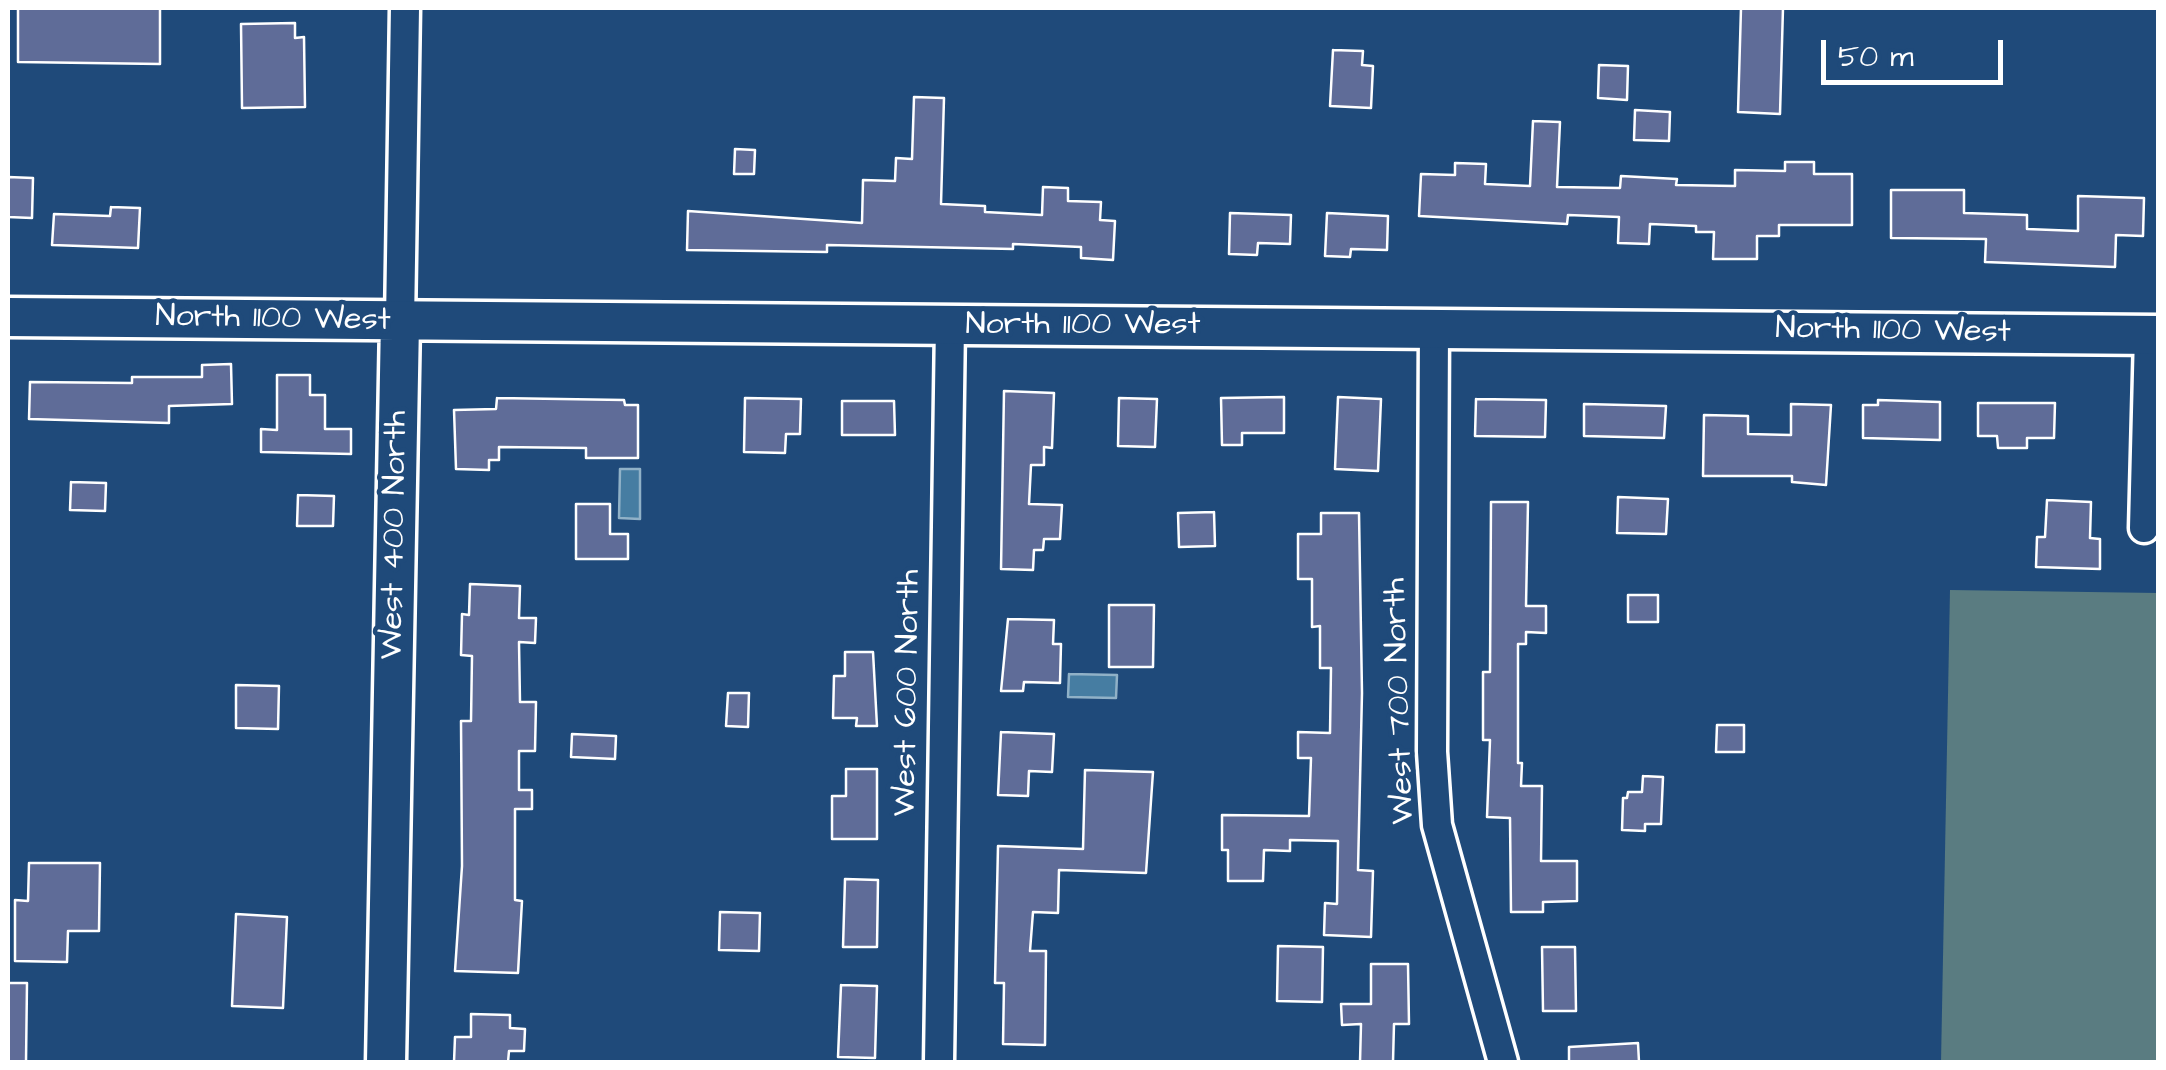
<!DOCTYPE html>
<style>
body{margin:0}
#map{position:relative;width:2166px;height:1070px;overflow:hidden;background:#1f4a7a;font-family:"Architects Daughter",sans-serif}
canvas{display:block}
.frame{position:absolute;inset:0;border:10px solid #fff;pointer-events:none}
.scale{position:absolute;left:1821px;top:40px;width:182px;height:45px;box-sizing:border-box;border:5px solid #fff;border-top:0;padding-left:12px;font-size:30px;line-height:35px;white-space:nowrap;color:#fff;-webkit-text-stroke:8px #1f4a7a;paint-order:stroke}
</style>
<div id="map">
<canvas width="2166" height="1070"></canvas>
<div class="frame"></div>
<div class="scale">50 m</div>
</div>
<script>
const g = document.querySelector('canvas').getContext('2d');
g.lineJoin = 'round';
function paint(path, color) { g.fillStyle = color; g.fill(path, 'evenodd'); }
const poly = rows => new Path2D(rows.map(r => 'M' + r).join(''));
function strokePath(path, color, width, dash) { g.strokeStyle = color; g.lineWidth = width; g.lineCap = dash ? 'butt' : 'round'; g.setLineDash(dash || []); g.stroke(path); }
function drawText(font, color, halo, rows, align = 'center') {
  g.font = font + ' "Architects Daughter",sans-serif'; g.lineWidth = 9; g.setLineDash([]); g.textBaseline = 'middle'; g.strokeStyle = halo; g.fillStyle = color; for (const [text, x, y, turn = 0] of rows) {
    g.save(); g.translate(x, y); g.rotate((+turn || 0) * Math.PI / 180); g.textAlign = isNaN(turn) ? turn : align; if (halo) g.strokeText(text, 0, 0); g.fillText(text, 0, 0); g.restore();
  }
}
paint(poly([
 [1950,590,2158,593,2158,1062,1941,1062]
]), '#5a7c81');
const water = poly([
 [620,469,640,469,640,519,619,518,620,469],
 [1069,674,1117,675,1116,698,1068,697,1069,674]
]);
paint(water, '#467da2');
strokePath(water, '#90b1c7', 2.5);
const building = poly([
 [18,8,160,8,160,64,18,62,18,8],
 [1741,8,1783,8,1780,114,1738,112,1741,8],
 [295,23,295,38,304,37,305,107,242,108,241,24,295,23],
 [1333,50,1363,51,1362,65,1373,66,1371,108,1330,106,1333,50],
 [1599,65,1628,66,1627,100,1598,98,1599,65],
 [914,97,944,98,941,204,985,206,985,212,1042,215,1043,187,1068,188,1068,201,1101,202,1100,220,1115,221,1113,260,1081,258,1081,247,1013,244,1013,249,827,245,827,252,687,250,688,211,862,223,863,180,895,181,896,158,912,159,914,97],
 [1635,110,1670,112,1669,141,1634,140,1635,110],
 [1533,121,1560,122,1557,187,1620,188,1621,176,1677,179,1676,185,1735,186,1735,170,1785,171,1785,162,1814,162,1814,174,1852,174,1852,225,1779,225,1779,236,1757,236,1757,259,1713,259,1714,232,1696,232,1696,226,1650,224,1649,244,1618,243,1619,217,1568,215,1567,224,1419,216,1421,174,1455,175,1455,163,1486,164,1485,184,1530,186,1533,121],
 [735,149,755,150,754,174,734,174,735,149],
 [8,177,33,178,32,218,8,217,8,177],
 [1891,190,1964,190,1964,213,2027,215,2027,229,2078,231,2078,196,2144,198,2143,236,2116,235,2115,267,1985,262,1986,239,1891,238,1891,190],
 [111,207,140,208,138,248,52,245,54,214,110,216,111,207],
 [1230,213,1291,215,1290,244,1258,243,1257,255,1229,254,1230,213],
 [1327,213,1388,216,1387,250,1351,249,1350,257,1325,256,1327,213],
 [231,364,232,404,169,406,169,423,29,419,30,382,132,383,132,377,202,377,202,365,231,364],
 [277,375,310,375,310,395,325,395,325,429,351,429,351,454,261,452,261,429,277,430,277,375],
 [1004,391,1054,393,1052,448,1044,447,1044,465,1031,465,1029,504,1062,505,1060,539,1044,539,1043,550,1034,550,1033,570,1001,569,1004,391],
 [1284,397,1284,433,1242,433,1242,445,1222,445,1221,398,1284,397],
 [1338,397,1381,399,1378,471,1335,469,1338,397],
 [497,398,624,400,625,405,638,405,638,458,586,458,586,448,499,447,499,460,489,460,489,470,456,469,454,410,496,409,497,398],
 [745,398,801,399,800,434,786,434,785,453,744,452,745,398],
 [1119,398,1157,399,1155,447,1118,446,1119,398],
 [1476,399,1546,400,1545,437,1475,436,1476,399],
 [1878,400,1940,402,1940,440,1863,438,1863,405,1878,405,1878,400],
 [842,401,894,401,895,435,842,435,842,401],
 [1978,403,2055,403,2054,438,2027,438,2027,448,1998,448,1997,436,1978,436,1978,403],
 [1584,404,1666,406,1664,438,1584,436,1584,404],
 [1791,404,1831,405,1826,485,1792,482,1792,476,1703,476,1704,415,1748,416,1748,434,1791,435,1791,404],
 [71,482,106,483,105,511,70,510,71,482],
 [298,495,334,496,333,526,297,526,298,495],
 [1618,497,1668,499,1666,534,1617,533,1618,497],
 [2047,500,2091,502,2090,538,2100,539,2100,569,2036,567,2037,537,2045,537,2047,500],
 [1491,502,1528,502,1526,606,1546,606,1546,633,1526,632,1526,644,1518,644,1518,763,1522,763,1521,786,1542,786,1541,861,1577,861,1577,901,1543,902,1543,912,1511,912,1510,818,1487,817,1490,740,1483,740,1483,672,1490,672,1491,502],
 [576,504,610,504,610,534,628,534,628,559,576,559,576,504],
 [1214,512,1215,546,1179,547,1178,513,1214,512],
 [1321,513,1359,513,1362,693,1358,870,1373,871,1371,937,1324,935,1325,903,1337,904,1338,841,1290,840,1290,851,1264,850,1263,881,1228,881,1228,850,1222,850,1222,815,1309,816,1311,758,1298,758,1298,732,1330,733,1331,668,1320,668,1320,626,1312,627,1312,579,1298,579,1298,534,1321,534,1321,513],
 [470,584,520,586,519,618,536,618,535,643,519,642,520,702,536,702,535,751,519,751,519,790,532,790,532,809,515,809,515,900,522,901,518,973,455,971,462,866,461,721,471,721,472,656,461,655,462,614,469,615,470,584],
 [1628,595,1658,595,1658,622,1628,622,1628,595],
 [1109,605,1154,605,1153,667,1109,667,1109,605],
 [1008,619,1054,620,1053,644,1061,644,1060,683,1024,682,1023,691,1001,691,1008,619],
 [845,652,873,652,877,726,856,726,857,718,833,718,834,676,845,676,845,652],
 [236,685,279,686,278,729,236,728,236,685],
 [728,693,749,693,748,727,726,726,728,693],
 [1717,725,1744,725,1744,752,1716,752,1717,725],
 [1001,732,1054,734,1052,772,1029,771,1028,796,998,795,1001,732],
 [572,734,616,736,615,759,571,757,572,734],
 [846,769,877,769,877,839,832,839,832,796,846,796,846,769],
 [1085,770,1153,772,1146,873,1059,870,1058,913,1033,912,1030,951,1046,951,1045,1045,1003,1044,1004,983,995,983,998,846,1083,849,1085,770],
 [1643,776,1663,777,1661,824,1645,824,1645,831,1622,830,1623,798,1627,798,1628,792,1642,792,1643,776],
 [29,863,100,863,99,931,68,931,67,962,15,961,15,900,28,901,29,863],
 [845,879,878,880,877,947,843,947,845,879],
 [720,912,760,913,759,951,719,950,720,912],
 [236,914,287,917,283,1008,232,1006,236,914],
 [1278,946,1323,947,1322,1002,1277,1001,1278,946],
 [1542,947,1575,947,1576,1011,1543,1011,1542,947],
 [1371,964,1408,964,1409,1024,1394,1024,1393,1062,1360,1062,1361,1024,1342,1025,1341,1004,1371,1004,1371,964],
 [8,983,27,983,26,1062,8,1062,8,983],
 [841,985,877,986,875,1058,838,1057,841,985],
 [471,1014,510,1015,510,1028,525,1029,524,1051,509,1051,508,1062,454,1062,455,1037,471,1037,471,1014],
 [1638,1043,1639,1062,1569,1062,1569,1047,1638,1043]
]);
paint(building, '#5f6c98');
strokePath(building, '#fff', 2.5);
const street = poly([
 [400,322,405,8],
 [1434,328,1432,752,1437,825,1503,1062],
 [2144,528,2149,335],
 [939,1062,950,325]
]);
const secondary = poly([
 [8,317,2158,335],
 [386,1062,400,322]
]);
strokePath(street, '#fff', 35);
strokePath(secondary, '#fff', 45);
strokePath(street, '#1f4a7a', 28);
strokePath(secondary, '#1f4a7a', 38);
drawText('32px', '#fff', '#1f4a7a', [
 ["North 1100 West",273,320,1],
 ["North 1100 West",1083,326],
 ["North 1100 West",1893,332,1],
 ["West 400 North",396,535,-89],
 ["West 600 North",909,693,-89],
 ["West 700 North",1401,701,-92]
]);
</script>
